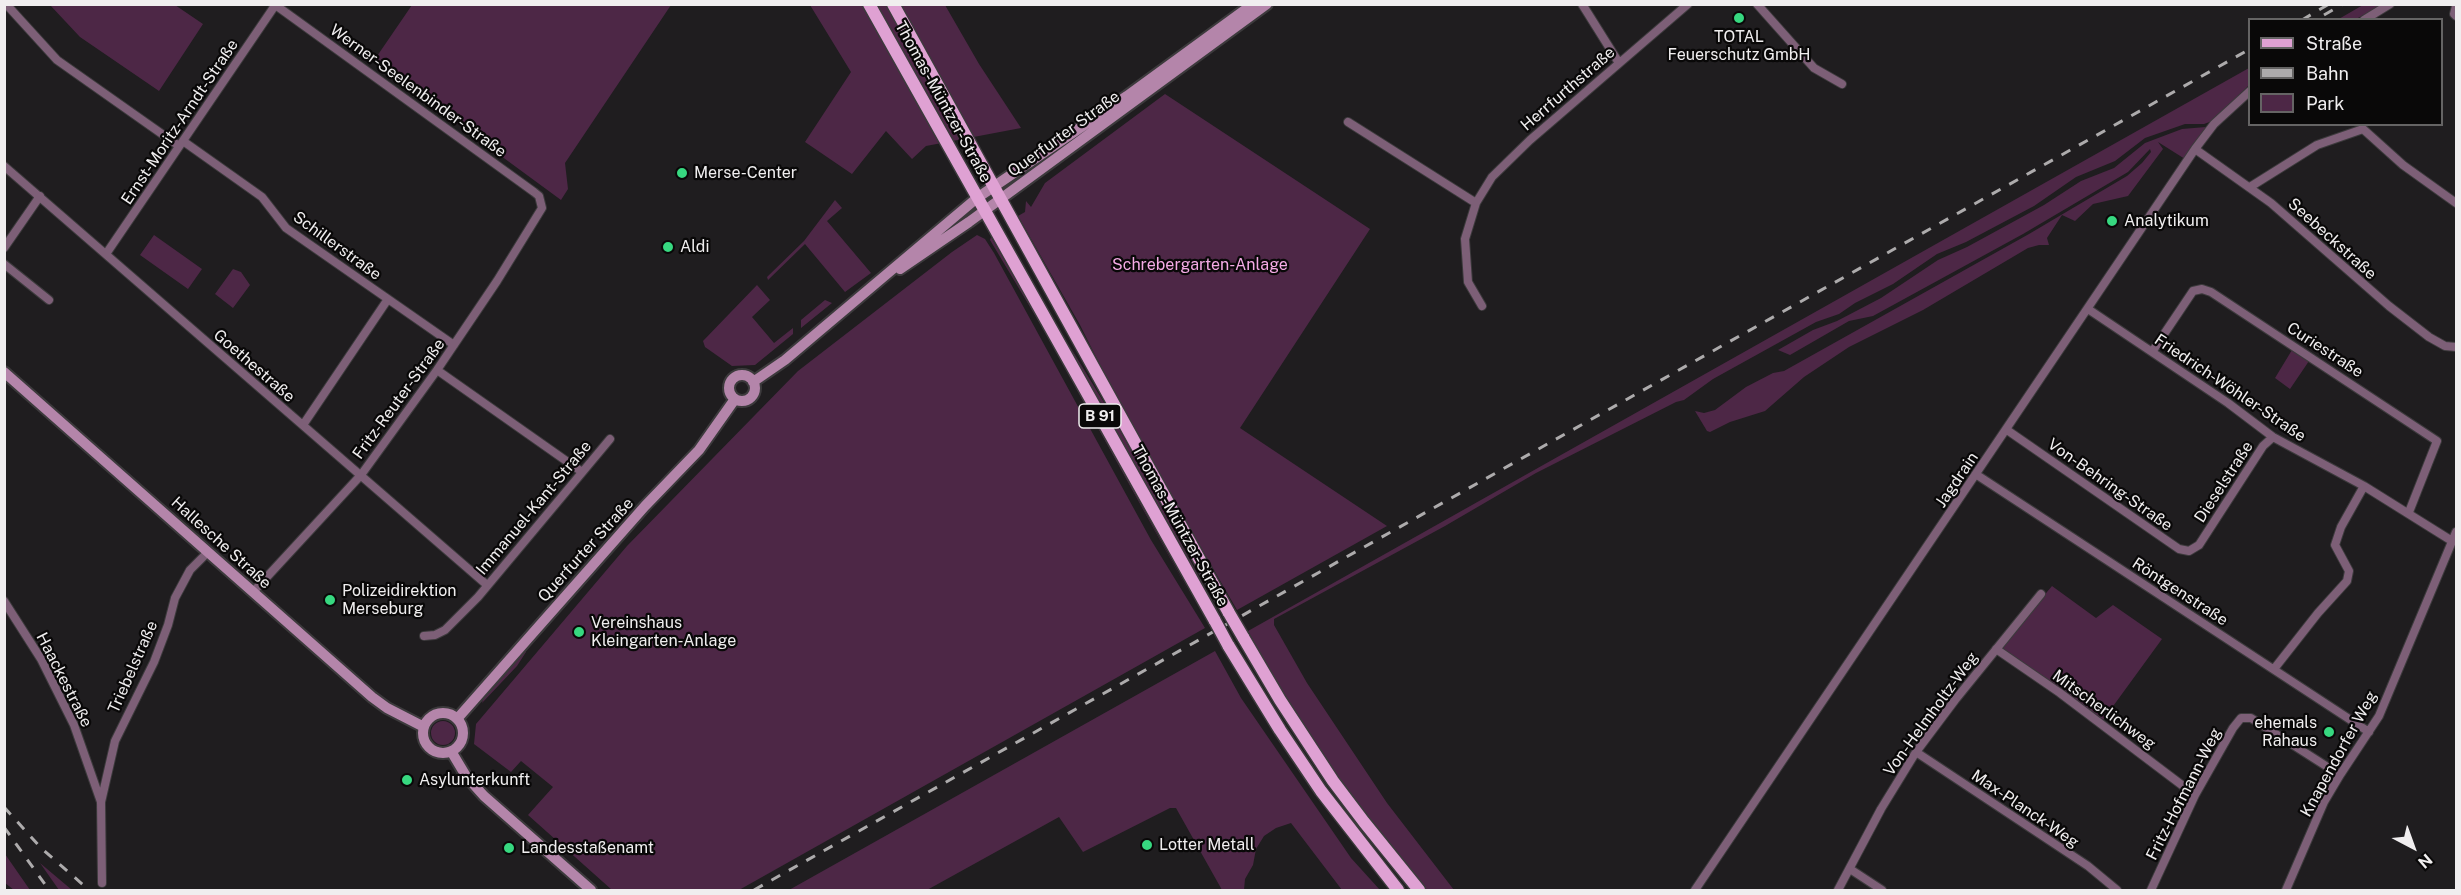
<!DOCTYPE html>
<meta charset="utf-8">
<style>
body{margin:0}
#map{position:relative;width:2461px;height:895px;overflow:hidden;background:#1f1d1f;font-family:"Public Sans",sans-serif}
canvas{display:block}
.frame{position:absolute;inset:0;border:6px solid #f0eeef;pointer-events:none}
.legend{position:absolute;left:2248px;top:18px;width:195px;height:108px;box-sizing:border-box;background:#090808;border:2px solid #656464;margin:0;padding:8px 10px;list-style:none;font-size:18px;color:#f0eeef}
.legend li{display:flex;align-items:center;gap:12px;height:30px}
.legend b{width:30px;border:2px solid #656464}
.north{position:absolute;left:2383px;top:817px;width:60px;height:60px;-webkit-text-stroke:4px #090808;paint-order:stroke;rotate:139deg;font-size:16px;font-weight:700;line-height:24px;text-align:center;color:#f0eeef}
.north::after{content:'';display:block;margin:auto;width:21px;height:27px;background:#f0eeef;clip-path:polygon(50% 0,100% 100%,50% 72%,0 100%)}
</style>
<div id="map">
<canvas width="2461" height="895"></canvas>
<div class="frame"></div>
<ul class="legend">
<li><b style="height:8px;background:#dfa1d3"></b>Straße</li>
<li><b style="height:8px;background:#adabac"></b>Bahn</li>
<li><b style="height:16px;background:#4d2746"></b>Park</li>
</ul>
<div class="north">N</div>
</div>
<script>
const g = document.querySelector('canvas').getContext('2d');
g.lineJoin = 'round';
function paint(path, color) { g.fillStyle = color; g.fill(path, 'evenodd'); }
const poly = rows => new Path2D(rows.map(r => 'M' + r).join(''));
function strokePath(path, color, width, dash) { g.strokeStyle = color; g.lineWidth = width; g.lineCap = dash ? 'butt' : 'round'; g.setLineDash(dash || []); g.stroke(path); }
function drawText(font, color, halo, rows, align = 'center') {
  g.font = font + ' "Public Sans",sans-serif'; g.lineWidth = 4.5; g.setLineDash([]); g.textBaseline = 'middle'; g.strokeStyle = halo; g.fillStyle = color; for (const [text, x, y, turn = 0] of rows) {
    g.save(); g.translate(x, y); g.rotate((+turn || 0) * Math.PI / 180); g.textAlign = isNaN(turn) ? turn : align; if (halo) g.strokeText(text, 0, 0); g.fillText(text, 0, 0); g.restore();
  }
}
paint(poly([
 [50,5,175,5,203,24,159,91,80,37],
 [412,5,412,4,671,5,565,163,568,189,561,200,373,62],
 [810,5,945,5,979,64,1021,128,926,146,912,159,886,131,852,174,805,142,851,72],
 [2363,5,2383,5,2356,19,2337,20],
 [2249,68,2249,85,2215,120,2204,124,2185,124,2145,138,2115,161,2076,177,2034,206,1966,242,1937,254,1893,284,1855,303,1839,314,1816,322,1713,379,1684,400,1676,402,1536,473,1445,526,1274,619,1274,625,1307,683,1387,803,1454,890,1427,890,1395,854,1344,790,1294,715,1248,631],
 [1165,94,1370,229,1240,428,1387,526,1237,610,1128,421,1080,325,1018,216,1025,212,1026,201,1031,207,1045,183],
 [2206,127,2207,129,2185,159,2158,142,2163,149,2128,196,2093,204,2075,221,2062,215,2047,238,2049,245,2039,245,2028,248,1923,310,1849,347,1804,377,1765,411,1730,422,1710,432,1707,431,1695,411,1704,413,1715,410,1746,387,1773,373,1784,371,2029,234,2127,176,2142,163,2151,152,2150,149,2128,172,2023,234,1873,316,1849,321,1790,355,1778,350,1813,330,1837,321,1881,298,1938,260,1967,247,2044,205,2081,181,2114,168,2145,143,2182,129],
 [835,200,842,208,827,221,871,273,845,292,805,244,768,280,767,277,804,241],
 [154,235,202,269,188,289,140,255],
 [977,235,985,239,994,253,1151,540,1205,628,739,890,612,890,528,815,553,787,521,761,511,772,474,744,476,724,627,546,798,371,952,252],
 [991,237,1047,332,1197,607,1045,332,990,240],
 [233,269,241,272,250,285,233,308,215,294],
 [757,285,770,300,752,317,774,343,793,328,793,334,755,365,732,366,705,347,703,341],
 [825,300,832,303,801,328,801,320],
 [1069,345,1114,419,1217,610,1213,613,1115,437],
 [2292,350,2309,361,2290,389,2275,378],
 [2052,586,2096,618,2113,605,2162,639,2103,720,2000,648],
 [525,650,526,652,517,666,482,703,484,696],
 [1215,651,1241,698,1351,858,1380,890,1342,890,1291,823,1276,828,1264,836,1256,849,1253,865,1245,879,1244,890,1222,890,1176,808,1170,808,1083,852,1059,817,927,890,789,890],
 '431 733a12 12 0 1 1 24 0a12 12 0 1 1-24 0Z',
 [5,854,30,890,14,890,5,883],
 [40,863,72,890,59,890]
]), '#4d2746');
const street = poly([
 [6,4,57,60,179,146],
 [1582,4,1619,63],
 [1757,4,1814,68,1842,84],
 [2456,6,2454,14,2456,16],
 [2364,20,2390,4],
 [1348,122,1476,203],
 [183,141,262,197,286,228,454,345],
 [2195,149,2271,203,2389,306,2429,337,2445,346,2456,347],
 [4,166,487,585],
 [2250,187,2317,145,2363,129,2403,165,2456,203],
 [4,248,40,196],
 [106,254,276,4],
 [4,264,49,300],
 [1482,306,1468,282,1465,239,1476,203,1492,177,1530,140,1688,4],
 [2088,309,2228,403,2273,437,2364,486,2452,541],
 [2152,352,2193,291,2202,289,2211,292,2437,441,2409,512],
 [437,370,582,472],
 [303,425,388,299],
 [2007,430,2179,549,2189,551,2199,545,2263,446,2273,437],
 [1977,475,2369,732],
 [253,592,361,475,437,370,497,281,542,208,539,196,534,192,274,4],
 [4,601,41,659,74,725,101,802,102,883],
 [424,636,435,635,445,630,478,597,610,439],
 [1996,649,2060,693,2195,795],
 [2274,669,2318,613,2347,581,2349,571,2335,545,2341,527,2364,486],
 [1916,752,2088,866,2117,890],
 [101,802,115,741,154,662,168,625,175,598,190,570,208,552],
 [1850,869,1882,890],
 [1695,890,2195,149,2214,124,2250,91],
 [1838,890,1881,809,1916,752,1955,700,2041,594],
 [2151,890,2195,795,2233,728,2241,718,2251,718,2340,775],
 [2286,890,2324,802,2340,775,2379,716,2456,532]
]);
const secondary = poly([
 [900,269,969,222,1267,4],
 [4,372,372,697,387,708,424,727],
 '729 388a13 13 0 1 1 26 0a13 13 0 1 1-26 0Z',
 [753,382,785,360,977,198,1127,96,1253,4],
 '423 733a20 20 0 1 1 40 0a20 20 0 1 1-40 0Z',
 [457,719,645,506,699,450,735,399],
 [451,751,466,776,484,796,591,890]
]);
const primary = poly([
 [869,4,1215,621],
 [893,4,1229,613],
 [1243,637,1280,700,1333,781,1364,822,1419,890],
 [1228,645,1280,730,1321,791,1398,890]
]);
strokePath(street, '#3c3a3c', 10);
strokePath(secondary, '#3c3a3c', 14);
strokePath(primary, '#3c3a3c', 15);
strokePath(street, '#7d5f77', 8);
strokePath(secondary, '#b485aa', 10);
strokePath(primary, '#dfa1d3', 12);
strokePath(poly([
 [2324,15,2343,4],
 [2302,20,2329,4],
 [4,807,41,848,89,890],
 [4,827,49,890],
 [754,890,2250,49]
]), '#adabac', 3, [10, 10]);
const primaryBridge = poly([
 [1229,613,1243,637],
 [1215,621,1228,645]
]);
strokePath(primaryBridge, '#3c3a3c', 15, []);
strokePath(primaryBridge, '#dfa1d3', 12);
for (const [x, y, r, color] of [
 [1739,18,6,"#37d880"],
 [682,173,6,"#37d880"],
 [2112,221,6,"#37d880"],
 [668,247,6,"#37d880"],
 [330,600,6,"#37d880"],
 [579,632,6,"#37d880"],
 [2329,732,6,"#37d880"],
 [407,780,6,"#37d880"],
 [1147,845,6,"#37d880"],
 [509,848,6,"#37d880"]
]) { const dot = new Path2D(); dot.arc(x, y, r, 0, 2 * Math.PI); g.fillStyle = color; g.fill(dot); strokePath(dot, '#090808', 2); }
for (const [x, y, w] of [
 [1100,416,42]
]) { const box = new Path2D(); box.roundRect(x - w / 2, y - 12, w, 24, 4.5); g.fillStyle = '#090808'; g.fill(box); strokePath(box, '#f0eeef', 1.5); }
drawText('bold 15px', '#f0eeef', null, [
 ["B 91",1100,416]
]);
drawText('16px', '#f0eeef', '#090808', [
 ["TOTAL",1739,37,"center"],
 ["Feuerschutz GmbH",1739,55,"center"],
 ["Merse-Center",694,173],
 ["Analytikum",2124,221],
 ["Aldi",680,247],
 ["Polizeidirektion",342,591],
 ["Merseburg",342,609],
 ["Vereinshaus",591,623],
 ["Kleingarten-Anlage",591,641],
 ["ehemals",2317,723,"right"],
 ["Rahaus",2317,741,"right"],
 ["Asylunterkunft",419,780],
 ["Lotter Metall",1159,845],
 ["Landesstaßenamt",521,848]
], 'left');
drawText('16px', '#f0eeef', '#090808', [
 ["Herrfurthstraße",1568,89,-41],
 ["Werner-Seelenbinder-Straße",418,91,36],
 ["Thomas-Müntzer-Straße",943,102,61],
 ["Ernst-Moritz-Arndt-Straße",180,122,-56],
 ["Querfurter Straße",1064,134,-36],
 ["Seebeckstraße",2332,239,42],
 ["Schillerstraße",337,246,36],
 ["Curiestraße",2325,350,33],
 ["Goethestraße",254,366,41],
 ["Friedrich-Wöhler-Straße",2230,388,34],
 ["Fritz-Reuter-Straße",399,399,-54],
 ["Jagdrain",1957,480,-56],
 ["Dieselstraße",2224,482,-57],
 ["Von-Behring-Straße",2110,485,35],
 ["Immanuel-Kant-Straße",534,508,-50],
 ["Thomas-Müntzer-Straße",1180,526,61],
 ["Hallesche Straße",221,543,42],
 ["Querfurter Straße",586,550,-48],
 ["Röntgenstraße",2180,592,33],
 ["Triebelstraße",133,667,-66],
 ["Haackestraße",64,680,63],
 ["Mitscherlichweg",2104,710,36],
 ["Von-Helmholtz-Weg",1931,714,-54],
 ["Knapendorfer Weg",2339,754,-61],
 ["Fritz-Hofmann-Weg",2184,794,-63],
 ["Max-Planck-Weg",2025,809,34]
]);
drawText('16px', '#f5abe6', '#090808', [
 ["Schrebergarten-Anlage",1200,265]
]);
</script>
